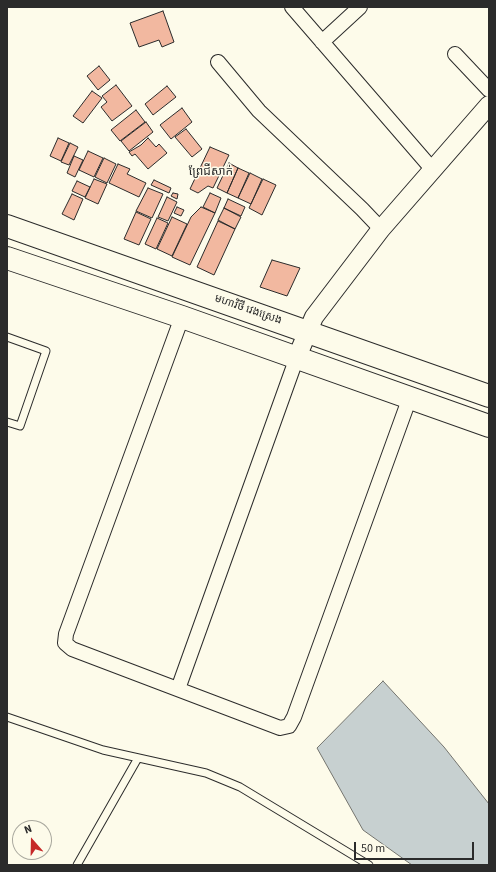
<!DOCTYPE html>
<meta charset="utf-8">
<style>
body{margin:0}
#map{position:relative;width:496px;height:872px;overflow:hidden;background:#fdfbea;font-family:"Source Sans 3",sans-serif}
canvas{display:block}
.frame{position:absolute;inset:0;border:8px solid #2b2b2b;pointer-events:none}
.north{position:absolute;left:12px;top:820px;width:40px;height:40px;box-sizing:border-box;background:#fdfbea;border:1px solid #a9a89e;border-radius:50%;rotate:340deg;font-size:11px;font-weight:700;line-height:16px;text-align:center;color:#2b2b2b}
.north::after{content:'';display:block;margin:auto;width:14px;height:18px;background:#c62828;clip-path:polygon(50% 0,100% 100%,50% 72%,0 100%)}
.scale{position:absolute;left:354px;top:842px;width:120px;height:18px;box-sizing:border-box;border:2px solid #2b2b2b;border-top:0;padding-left:5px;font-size:12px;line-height:14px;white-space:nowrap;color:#2b2b2b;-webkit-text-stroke:3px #fdfbea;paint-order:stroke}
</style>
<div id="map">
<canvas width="496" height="872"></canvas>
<div class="frame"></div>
<div class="north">N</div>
<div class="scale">50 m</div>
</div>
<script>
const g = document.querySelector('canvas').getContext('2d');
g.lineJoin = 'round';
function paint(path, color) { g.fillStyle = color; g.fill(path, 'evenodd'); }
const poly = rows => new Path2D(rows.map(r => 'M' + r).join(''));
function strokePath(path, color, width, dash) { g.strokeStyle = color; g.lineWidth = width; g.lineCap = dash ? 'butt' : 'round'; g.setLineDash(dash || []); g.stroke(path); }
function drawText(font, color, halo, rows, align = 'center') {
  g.font = font + ' "Source Sans 3","Noto Sans Khmer",sans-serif'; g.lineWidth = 3; g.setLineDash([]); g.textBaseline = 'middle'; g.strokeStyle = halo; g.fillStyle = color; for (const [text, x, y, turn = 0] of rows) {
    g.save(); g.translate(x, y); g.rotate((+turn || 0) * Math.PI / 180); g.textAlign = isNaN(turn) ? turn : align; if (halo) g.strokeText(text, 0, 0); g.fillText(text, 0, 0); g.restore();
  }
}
const water = poly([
 [383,681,444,747,489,804,489,865,412,865,363,830,317,748,383,681]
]);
paint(water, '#c7d0d0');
strokePath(water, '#74746e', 1);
const building = poly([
 [163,11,174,42,162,47,159,40,139,47,130,23,163,11],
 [99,66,110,80,98,90,87,76,99,66],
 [116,85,132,106,112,121,101,107,107,102,102,96,116,85],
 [167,86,176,97,153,115,145,104,167,86],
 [92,91,102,98,83,123,73,116,92,91],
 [182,108,192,122,171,139,160,125,182,108],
 [136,110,145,122,120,141,111,130,136,110],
 [146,122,153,132,129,151,121,141,146,122],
 [186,129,202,149,192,157,175,137,186,129],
 [58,138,69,143,61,161,50,156,58,138],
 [148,138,156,147,159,144,167,153,148,169,135,154,132,156,129,152,141,145,148,138],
 [70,143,78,147,69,165,61,162,70,143],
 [210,147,229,155,213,188,208,186,198,193,190,189,210,147],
 [88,151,103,158,94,177,79,170,88,151],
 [74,156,83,160,75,177,67,173,74,156],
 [104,158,116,164,107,183,95,177,104,158],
 [229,163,238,168,227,193,217,188,229,163],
 [118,164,130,169,127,174,146,183,139,197,109,183,118,164],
 [238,168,249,173,238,198,227,193,238,168],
 [250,173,262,179,251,204,238,198,250,173],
 [94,179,107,184,98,204,85,198,94,179],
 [263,179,276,185,262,215,249,208,263,179],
 [154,180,171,188,169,193,151,185,154,180],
 [77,181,90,187,85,197,72,191,77,181],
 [148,188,163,194,152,218,136,211,148,188],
 [173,193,178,194,177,199,171,196,173,193],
 [210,193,221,198,215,213,203,207,210,193],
 [72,194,83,199,74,220,62,214,72,194],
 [167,197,177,202,168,221,158,217,167,197],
 [228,199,245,207,241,216,224,208,228,199],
 [177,207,184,210,181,216,174,213,177,207],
 [201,207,215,213,190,265,172,257,191,217,201,207],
 [224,208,241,217,235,229,218,220,224,208],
 [136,212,151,219,139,245,124,239,136,212],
 [172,217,187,224,172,256,157,249,172,217],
 [157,218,168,223,156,249,145,244,157,218],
 [218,221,235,229,214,275,197,267,218,221],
 [272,260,300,268,287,296,260,287,272,260]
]);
paint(building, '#f2b8a0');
strokePath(building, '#2b2b2b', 1);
const service = poly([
 [7,337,46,351,20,426,7,422],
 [7,717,103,750,206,773,240,787,369,865],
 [77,865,138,758]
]);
const minor = poly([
 [292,7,433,170],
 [322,42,360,7],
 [455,54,489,90],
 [218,62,259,111,362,209,381,229],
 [182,317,66,634,65,643,72,649,280,728,289,726,294,717,410,397],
 [178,689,297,357]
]);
const tertiary = poly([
 [297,357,314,317,381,229,489,105]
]);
const primary = poly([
 [7,226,489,396],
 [7,258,182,317,489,426]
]);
strokePath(service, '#2b2b2b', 9);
strokePath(minor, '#2b2b2b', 16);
strokePath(tertiary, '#2b2b2b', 20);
strokePath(primary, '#2b2b2b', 24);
strokePath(service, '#fdfbea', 7);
strokePath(minor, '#fdfbea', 14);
strokePath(tertiary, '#fdfbea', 18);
strokePath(primary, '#fdfbea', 22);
drawText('11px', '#2b2b2b', '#fdfbea', [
 ["មហាវិថី វេងស្រេង",248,310,19]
]);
drawText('12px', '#2b2b2b', '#fdfbea', [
 ["ព្រែជីសាក់",211,172]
]);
</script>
